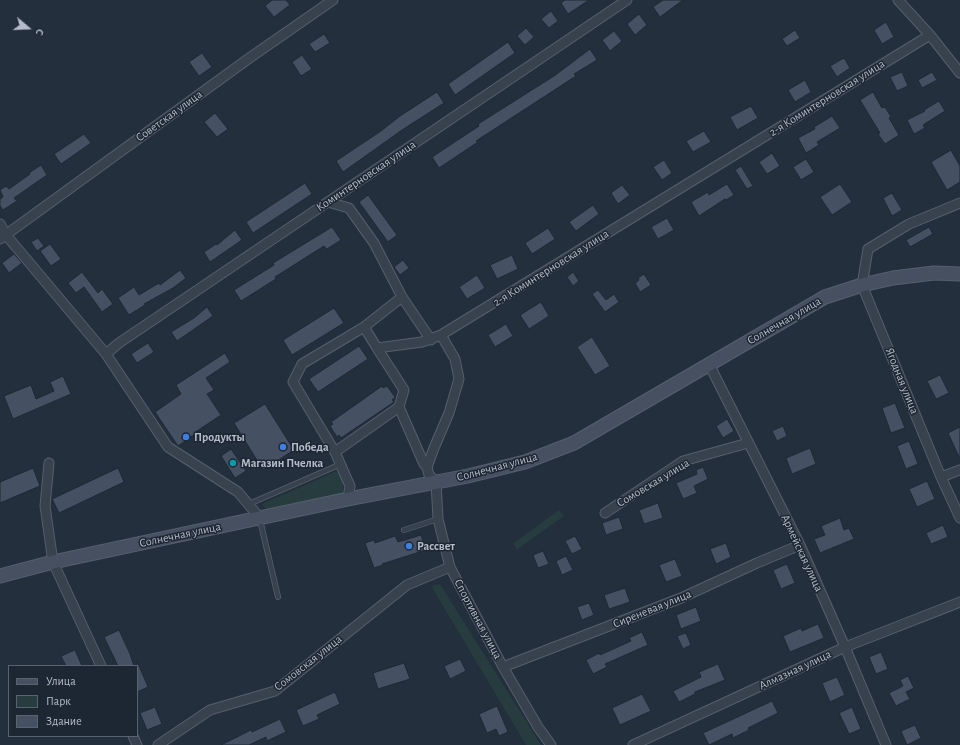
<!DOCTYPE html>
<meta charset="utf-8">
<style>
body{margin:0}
#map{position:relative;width:960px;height:745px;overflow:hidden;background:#242f3e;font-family:"Alegreya Sans",sans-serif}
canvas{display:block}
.legend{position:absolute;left:8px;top:665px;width:130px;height:72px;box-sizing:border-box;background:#1d2633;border:1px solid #59626f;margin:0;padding:5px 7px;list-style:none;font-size:12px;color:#b4bcc9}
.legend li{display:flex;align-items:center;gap:8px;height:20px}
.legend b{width:20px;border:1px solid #59626f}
.north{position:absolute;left:8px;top:8px;width:40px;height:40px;-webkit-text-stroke:3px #1d2633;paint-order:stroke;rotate:109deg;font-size:11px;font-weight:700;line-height:16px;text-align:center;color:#b4bcc9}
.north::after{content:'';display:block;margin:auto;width:14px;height:18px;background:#b4bcc9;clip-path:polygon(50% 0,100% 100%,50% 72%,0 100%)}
</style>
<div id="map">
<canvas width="960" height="745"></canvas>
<ul class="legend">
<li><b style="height:5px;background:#465061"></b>Улица</li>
<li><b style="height:11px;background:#263c3f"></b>Парк</li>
<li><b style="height:11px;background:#455162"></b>Здание</li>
</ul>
<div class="north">С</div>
</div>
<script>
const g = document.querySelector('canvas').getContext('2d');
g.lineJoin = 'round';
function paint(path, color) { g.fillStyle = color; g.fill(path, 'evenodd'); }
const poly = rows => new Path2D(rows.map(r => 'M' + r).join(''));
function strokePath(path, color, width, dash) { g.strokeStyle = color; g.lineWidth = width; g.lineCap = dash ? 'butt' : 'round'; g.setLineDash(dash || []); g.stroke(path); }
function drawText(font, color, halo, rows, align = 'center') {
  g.font = font + ' "Alegreya Sans",sans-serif'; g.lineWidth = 3; g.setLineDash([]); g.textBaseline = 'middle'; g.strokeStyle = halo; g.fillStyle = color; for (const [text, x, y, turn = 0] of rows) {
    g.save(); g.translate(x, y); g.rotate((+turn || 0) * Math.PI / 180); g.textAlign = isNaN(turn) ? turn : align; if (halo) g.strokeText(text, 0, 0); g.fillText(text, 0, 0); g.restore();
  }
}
paint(poly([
 [337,471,343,481,344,495,267,511,262,504],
 [559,510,564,516,516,550,514,543],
 [440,584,541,745,526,745,431,586]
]), '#263c3f');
const building = poly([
 [272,0,286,0,290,5,274,17,265,6,272,0],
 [565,0,589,0,568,14,561,3,565,0],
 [663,0,683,0,660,17,653,7,663,0],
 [551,11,558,21,549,28,541,19,551,11],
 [639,14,647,25,635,35,627,24,639,14],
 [886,22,894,37,882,44,874,30,886,22],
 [526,28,534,37,525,45,517,36,526,28],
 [795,30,800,38,787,46,782,39,795,30],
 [614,31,622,41,610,51,602,40,614,31],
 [324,34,330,43,315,52,309,44,324,34],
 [508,42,515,53,455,95,448,84,508,42],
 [590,49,597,60,574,74,576,76,476,141,478,142,439,168,432,157,479,126,478,124,554,76,590,49],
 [202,53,212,67,199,76,189,62,202,53],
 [302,55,312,69,301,76,292,62,302,55],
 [844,58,850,68,837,77,830,66,844,58],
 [902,72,908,86,897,91,890,77,902,72],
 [932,72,937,80,922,88,918,80,932,72],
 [805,80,811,92,795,102,788,90,805,80],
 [437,92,444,103,402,130,343,172,336,161,381,131,400,116,437,92],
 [873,92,882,108,885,107,891,117,889,118,899,135,885,144,878,134,880,133,860,100,873,92],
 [939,101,945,111,923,125,925,128,914,134,907,120,925,111,924,110,939,101],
 [751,106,758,118,737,130,730,117,751,106],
 [215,113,228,129,217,137,204,122,215,113],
 [832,116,840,128,817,142,819,145,806,153,798,138,815,129,814,127,832,116],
 [704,131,711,142,693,152,686,141,704,131],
 [84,134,91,143,61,164,54,154,84,134],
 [951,150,960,166,960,182,947,190,931,162,951,150],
 [772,153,780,166,767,174,759,162,772,153],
 [806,159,814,172,801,180,793,167,806,159],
 [664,160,672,173,662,180,653,167,664,160],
 [41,165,47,175,14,198,17,201,3,210,0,206,0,199,3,197,0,190,6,186,9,189,30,174,29,173,41,165],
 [741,166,753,186,747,189,735,170,741,166],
 [305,183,312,194,253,233,246,222,305,183],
 [727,184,734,195,726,200,725,199,699,216,691,202,708,192,709,195,727,184],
 [840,184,852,202,832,215,820,197,840,184],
 [622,185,630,195,618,204,611,193,622,185],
 [892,193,902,210,892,216,883,198,892,193],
 [368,195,397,235,388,242,359,202,368,195],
 [593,205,599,214,576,231,569,222,593,205],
 [667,218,674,230,658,239,651,227,667,218],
 [332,227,341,240,327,249,324,246,275,277,276,279,241,301,234,290,274,265,273,263,332,227],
 [929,227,933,234,910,247,906,240,929,227],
 [548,228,555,239,532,254,525,243,548,228],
 [235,230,242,240,210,262,204,252,216,244,217,245,235,230],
 [38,238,44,246,37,251,31,242,38,238],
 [50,244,61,259,51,266,40,251,50,244],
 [14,254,22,263,9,273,2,263,14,254],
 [512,255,518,269,497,279,490,265,512,255],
 [403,260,409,268,400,275,394,267,403,260],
 [180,270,186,278,173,288,144,304,145,305,129,315,118,298,134,287,139,295,159,283,160,285,180,270],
 [82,272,98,293,102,289,113,304,102,312,84,287,76,293,68,283,82,272],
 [573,272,579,281,573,286,567,277,573,272],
 [644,274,651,285,640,292,635,283,639,280,638,278,644,274],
 [477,275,485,288,467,299,459,287,477,275],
 [598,290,606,300,614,294,619,302,605,312,592,294,598,290],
 [541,302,549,316,529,329,520,315,541,302],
 [207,307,213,316,177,341,171,332,194,318,207,307],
 [334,308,344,323,292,355,283,340,334,308],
 [506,324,513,336,495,347,488,335,506,324],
 [592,337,610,366,595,375,577,347,592,337],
 [148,343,154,352,137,363,131,354,148,343],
 [359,346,368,359,318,392,309,379,359,346],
 [225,353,230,362,206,378,214,390,207,394,221,415,194,433,195,434,178,446,155,412,181,394,176,385,225,353],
 [940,375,949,393,936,399,927,381,940,375],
 [63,376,71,394,13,419,4,396,31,385,36,399,54,391,50,382,63,376],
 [382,386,383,388,387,386,395,397,392,400,394,402,341,438,339,435,337,437,330,426,333,424,331,422,382,386],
 [895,403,905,428,891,433,882,408,895,403],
 [265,404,294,450,263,470,234,423,265,404],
 [727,419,734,431,723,438,716,426,727,419],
 [783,426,787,436,777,441,772,431,783,426],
 [960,427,960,459,948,433,960,427],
 [909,441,918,464,906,469,897,446,909,441],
 [810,448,816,464,792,474,786,458,810,448],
 [231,449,246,471,235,478,221,456,231,449],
 [703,467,708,479,694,486,697,493,683,499,676,483,697,474,696,470,703,467],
 [33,468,40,486,0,503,0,482,33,468],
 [118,468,124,482,59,513,52,499,118,468],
 [927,481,935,499,917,507,909,489,927,481],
 [658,503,663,518,644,524,639,510,658,503],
 [619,517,623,529,606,535,602,523,619,517],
 [840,518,844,530,849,528,854,539,820,553,814,539,825,535,821,526,840,518],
 [943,525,948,537,931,544,926,533,943,525],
 [421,535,426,550,382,564,383,565,374,568,365,543,374,540,375,543,395,536,398,542,421,535],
 [575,536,582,549,572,554,565,541,575,536],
 [726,543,731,557,716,564,710,549,726,543],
 [543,551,549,564,538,568,533,555,543,551],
 [566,556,573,570,562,575,556,561,566,556],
 [675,559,682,576,666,582,659,565,675,559],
 [787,564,795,583,781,589,773,570,787,564],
 [625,588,630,602,609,609,604,595,625,588],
 [589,603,594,615,582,620,577,607,589,603],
 [696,607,701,621,681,629,676,615,696,607],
 [818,624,824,638,790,652,783,636,801,628,802,631,818,624],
 [119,630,130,654,134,666,118,666,104,637,119,630],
 [642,632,648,645,605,664,607,667,593,674,586,660,599,653,600,655,631,641,629,638,642,632],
 [686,633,691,645,683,649,677,636,686,633],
 [75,650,82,666,66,666,61,656,75,650],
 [881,652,888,669,876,674,869,657,881,652],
 [460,659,466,671,450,679,444,666,460,659],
 [137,661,148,687,137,692,137,661],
 [404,663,410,679,378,689,373,673,404,663],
 [718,664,725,680,695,692,695,694,679,702,673,691,701,677,699,672,718,664],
 [908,676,914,688,906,692,910,699,896,706,889,693,903,686,900,680,908,676],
 [837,677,845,695,830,702,822,683,837,677],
 [335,692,340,704,317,715,319,719,303,726,296,710,335,692],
 [642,694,651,711,620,725,612,708,642,694],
 [772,701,778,713,748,728,749,730,733,738,732,734,709,745,703,733,772,701],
 [497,706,508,732,499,736,496,729,487,733,479,714,497,706],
 [155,707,162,724,147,730,140,713,155,707],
 [852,707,861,729,849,734,839,713,852,707],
 [280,719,286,732,267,741,266,737,249,745,221,745,251,730,252,732,280,719],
 [915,725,921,738,907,745,901,731,915,725]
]);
paint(building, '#455162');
strokePath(building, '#1f2835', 1);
const lane = poly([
 [249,504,341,464],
 [260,520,278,597],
 [404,530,438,519]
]);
const street = poly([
 [898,0,930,35,960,73],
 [328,202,349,208,374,243,402,297,431,340],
 [960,203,909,224,868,249,862,285,941,477,960,518],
 [0,224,6,235,106,354,168,447,238,492,260,518],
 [0,239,248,59,333,0],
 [364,327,402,297],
 [441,335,455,359,459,379,449,413,434,448,427,467,429,475,436,482,438,519,450,567,503,667,538,727,551,745],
 [377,348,404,390,399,407,424,464,427,467],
 [106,354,119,343,627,0],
 [709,364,800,545,845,647,886,745],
 [335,452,399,407],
 [49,463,45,506,53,562,101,666],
 [941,477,960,470],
 [348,499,350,486,335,452,293,382,302,364,364,327,377,348,422,342,441,335,930,35],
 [605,513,683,461,748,443],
 [503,667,681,598,757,563,800,545],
 [133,736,137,745],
 [158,745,210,710,275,691,407,585,450,567],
 [633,745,845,647,960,602]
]);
const secondary = poly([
 [0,576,53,562,348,499,468,476,525,462,574,443,825,297,862,285,893,278,934,273,960,274]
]);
strokePath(lane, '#565f6c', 6);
strokePath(street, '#565f6c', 11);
strokePath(secondary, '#565f6c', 15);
strokePath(lane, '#38414e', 4.5);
strokePath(street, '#38414e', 9);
strokePath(secondary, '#465061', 13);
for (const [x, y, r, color] of [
 [186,437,4,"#3f7fe0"],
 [283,447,4,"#3f7fe0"],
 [233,463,4,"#0f9aa8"],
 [409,546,4,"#3f7fe0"]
]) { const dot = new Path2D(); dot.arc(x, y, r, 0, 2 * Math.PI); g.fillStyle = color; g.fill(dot); strokePath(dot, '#1d2633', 1.5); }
drawText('12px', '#b4bcc9', '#1d2633', [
 ["2-я Коминтерновская улица",827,98,-32],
 ["Советская улица",169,116,-36],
 ["Коминтерновская улица",366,176,-34],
 ["2-я Коминтерновская улица",551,268,-32],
 ["Солнечная улица",784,321,-30],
 ["Ягодная улица",902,381,68],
 ["Солнечная улица",497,467,-15],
 ["Сомовская улица",653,483,-31],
 ["Солнечная улица",180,535,-12],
 ["Армейская улица",802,553,65],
 ["Сиреневая улица",652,609,-22],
 ["Спортивная улица",478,619,62],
 ["Сомовская улица",308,663,-38],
 ["Алмазная улица",795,670,-25]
]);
drawText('bold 12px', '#b4bcc9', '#1d2633', [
 ["Продукты",194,437],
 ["Победа",291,447],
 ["Магазин Пчелка",241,463],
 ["Рассвет",417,546]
], 'left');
</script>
